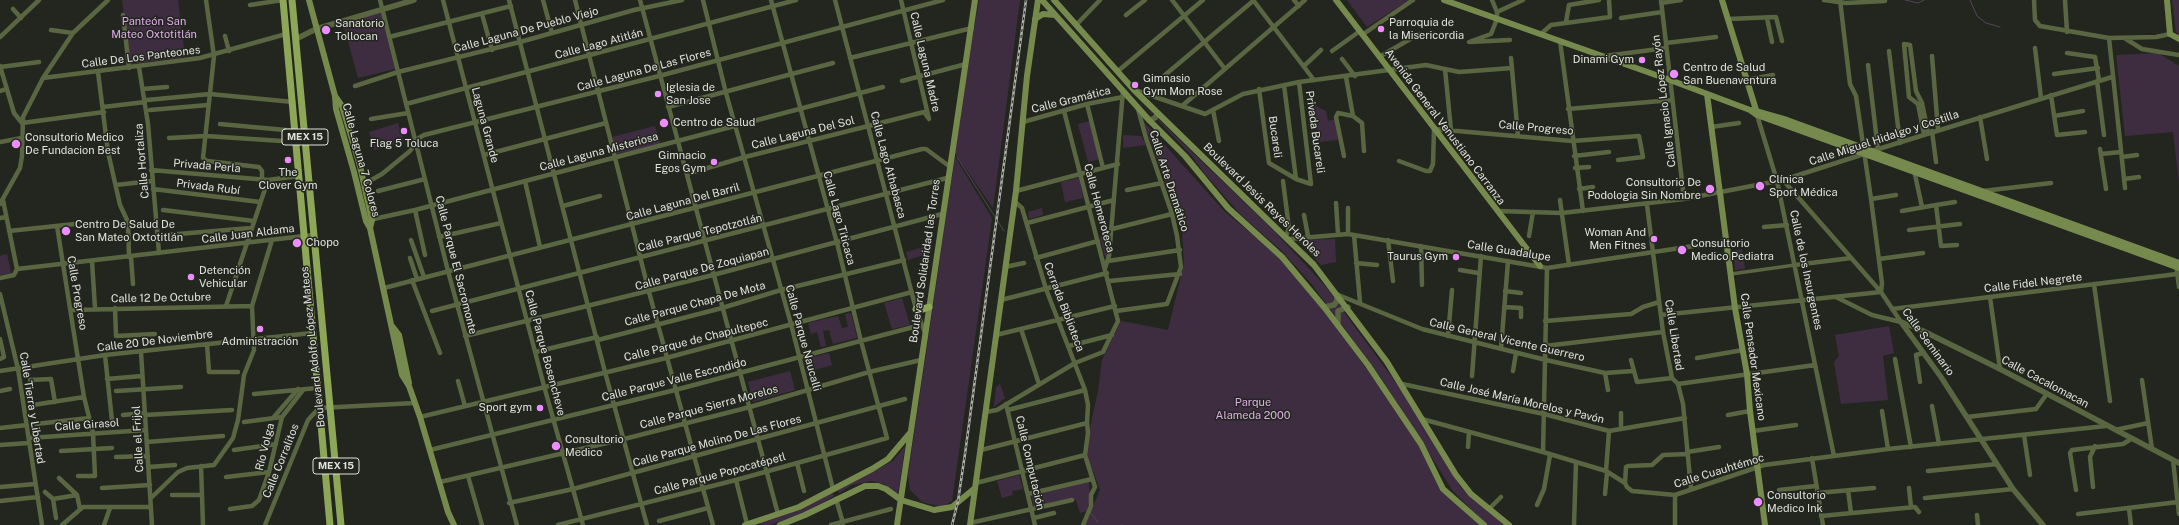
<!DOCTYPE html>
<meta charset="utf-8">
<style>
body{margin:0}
canvas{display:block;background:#23261e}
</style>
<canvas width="2179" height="525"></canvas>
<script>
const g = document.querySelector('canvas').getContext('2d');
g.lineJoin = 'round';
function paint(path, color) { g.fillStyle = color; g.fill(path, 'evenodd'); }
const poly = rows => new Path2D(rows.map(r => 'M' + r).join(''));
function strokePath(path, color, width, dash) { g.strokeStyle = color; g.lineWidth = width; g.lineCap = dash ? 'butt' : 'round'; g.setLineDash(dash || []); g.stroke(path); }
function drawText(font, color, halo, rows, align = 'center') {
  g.font = font + ' "Public Sans",sans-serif'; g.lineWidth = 3; g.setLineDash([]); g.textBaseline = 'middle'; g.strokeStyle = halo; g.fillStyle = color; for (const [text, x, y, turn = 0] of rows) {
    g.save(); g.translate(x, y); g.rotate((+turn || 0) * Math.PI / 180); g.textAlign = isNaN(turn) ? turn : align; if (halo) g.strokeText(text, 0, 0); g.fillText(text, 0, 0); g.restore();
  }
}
paint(poly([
 [122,0,178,0,185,57,130,64],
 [979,0,1020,0,993,208,954,152],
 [1347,0,1409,0,1367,27],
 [2172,0,2179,0,2179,35,2176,32],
 [381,13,395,69,358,78,343,23],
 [2158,53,2179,66,2179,183,2173,132,2125,136,2116,55],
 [1141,103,1274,231,1339,301,1341,308,1399,387,1461,488,1507,525,1487,525,1453,491,1380,376,1310,282,1281,250,1242,216,1204,173,1192,156],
 [1314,105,1326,111,1328,121,1336,119,1338,140,1319,142],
 [1090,121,1100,159,1088,162,1078,124],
 [1143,121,1225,212,1281,258,1329,316,1373,378,1416,441,1441,490,1483,525,1085,525,1100,490,1093,471,1084,456,1098,391,1102,360,1121,321,1168,330,1184,264,1182,229],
 [398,123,404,141,375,150,369,132],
 [655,126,661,145,630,153,616,154,612,137],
 [1123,135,1141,136,1146,145,1123,148],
 [955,157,992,218,952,501,942,507,922,502,910,490,908,476],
 [1079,178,1083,198,1065,202,1061,182],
 [1042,208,1043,215,1029,219,1028,212],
 [1110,234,1109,256,1105,257,1100,237],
 [1335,239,1336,262,1321,265,1298,240],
 [931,245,929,253,908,260,906,252],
 [1742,249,1745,269,1735,270,1733,251],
 [7,254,11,273,0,275,0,256],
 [902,298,910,325,892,329,884,303],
 [851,313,857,338,833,344,829,330,823,331,826,346,821,347,817,332,811,334,808,323,838,316,842,328,848,327,845,314],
 [1889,326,1894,353,1883,356,1888,400,1841,404,1834,362,1839,356,1835,335],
 [829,353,832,365,807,372,804,359],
 [790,371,795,390,753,402,748,382],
 [1000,384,1005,398,994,407,996,387],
 [905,446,898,494,884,484,871,481,852,485,839,493,838,490,893,461],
 [1019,475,1023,489,1012,491,1013,495,1002,498,997,481],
 [1089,481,1090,501,1087,511,1080,513,1076,500,1034,507,1031,495],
 [832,492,834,496,805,513,769,525,761,525,760,523]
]), '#3e2d41');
strokePath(poly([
 [1905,0,1918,3,1924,0],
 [1970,0,1977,16,1986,23,2000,27],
 [957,157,1004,231],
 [1090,512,1098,522],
 [1121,525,1123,525]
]), '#534456', 1);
strokePath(poly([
 [1731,274,1795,265]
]), '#596641', 3.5);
strokePath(poly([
 [206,0,214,56,203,158,207,161,259,167,262,171,262,180],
 [380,0,448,271,517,525],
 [443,0,544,386,583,525],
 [509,0,605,372,647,525],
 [543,0,552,33],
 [575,0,649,292,713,525],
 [640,0,778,514],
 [703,0,726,93,791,324,833,489],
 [835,0,916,309,925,333],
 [1172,0,1225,69],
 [1253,0,1314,80],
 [1294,0,1299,6],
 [1492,0,1497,12,1497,19,1491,34,1469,42,1510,40],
 [1661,0,1684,199],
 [1824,0,1846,3,1885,1],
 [1840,0,1850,84,1856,96,1871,199,1882,283,1881,292],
 [2034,0,2035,20,2040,26,2109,38,2156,37,2170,34],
 [2065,0,2067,32],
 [1661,3,1681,0],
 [250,5,283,0],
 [13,9,21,18],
 [1497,12,1523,0],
 [482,14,492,50],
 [123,15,129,68],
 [1126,15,1145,0],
 [1621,18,1662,12],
 [1767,18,1772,42],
 [1728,19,1776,17,1782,41],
 [1566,22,1569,5,1599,0],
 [1077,24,1100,0],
 [51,30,73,33],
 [1541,34,1551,25,1610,17,1609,0],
 [1362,35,1413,0],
 [225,36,229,51],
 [0,37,39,0],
 [389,37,511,6],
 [2109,38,2125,188],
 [2126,39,2142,49,2179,55],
 [1560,41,1583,211],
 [1666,43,1716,37],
 [2035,48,2041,98],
 [1332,51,1360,31],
 [1889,51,1900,143],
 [2067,53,2095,57,2099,80],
 [1605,56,1666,48],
 [1932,56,1938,129],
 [1379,57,1419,34],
 [850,58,972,28],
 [1511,58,1518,136],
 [1342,59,1355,76],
 [1868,65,1878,150],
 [0,66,14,113,22,123,104,112],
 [1304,66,1321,50],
 [0,67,39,62],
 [139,67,148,124,159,253],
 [1445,69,1451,130],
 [1118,71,1203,0],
 [98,72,108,152,120,205,128,222,129,257],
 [2054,74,2098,68],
 [1165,75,1253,1],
 [1346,77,1353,116],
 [43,78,200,58,286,34],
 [1746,80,1773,75],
 [902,81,966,64],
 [2097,81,2104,135],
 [1284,85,1296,179],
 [355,86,398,72,520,42,634,10,682,0],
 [143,89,167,87],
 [1259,89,1269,163,1296,179,1311,184,1299,82],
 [1135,90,1205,114,1243,94,1299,82,1426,65,1459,72,1512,68],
 [0,91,6,89],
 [2051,95,2057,135,2085,132],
 [147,100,210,94,293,102],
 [406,104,796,0],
 [1087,104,1103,168],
 [1182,106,1305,0],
 [103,107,145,102],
 [668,107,833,63],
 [1568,109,1672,100],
 [150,110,208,105],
 [1213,110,1219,141],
 [1757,115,1777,181,1834,456],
 [2054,116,2083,111],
 [1980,117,1987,159],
 [371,119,408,113],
 [1023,122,1087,104,1123,97],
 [220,124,296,131],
 [1711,127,1739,123],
 [1932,131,1936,162],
 [1924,134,1918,104,1909,97,1904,44,1910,45,1916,91,1922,103,1928,133],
 [169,138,206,136,297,142],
 [0,142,22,138],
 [2100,149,2106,189],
 [1872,151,2112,77],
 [2101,154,2121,152],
 [484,155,606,123],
 [1344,156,1336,117,1338,113,1353,116,1362,123,1364,151],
 [1574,156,1609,152],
 [2122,157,2137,155],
 [1399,161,1426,171,1430,171,1433,164,1434,129,1572,141,1639,136,1643,157,1618,160],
 [1575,168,1589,167],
 [151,170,268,180,299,176],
 [1914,170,1922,207],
 [687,174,745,157,924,112,929,119,901,0],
 [2124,179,2139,177],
 [1783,180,1881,292,1901,322],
 [525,181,540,247],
 [1283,181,1289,228,1286,236],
 [364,184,382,174,410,151,419,138,424,135,659,76,943,0],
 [116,185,152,181],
 [153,189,260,202],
 [1579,189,1593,187],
 [1127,190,1162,183],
 [378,191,425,179],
 [1016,191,1118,164],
 [1983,191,2051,183],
 [1871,199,1896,195],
 [1560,200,1569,265],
 [1014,201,1022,208,1046,289,1085,390,1088,405,1087,423,1088,433,1085,455,1095,487,1091,495,1091,506,1083,525],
 [1336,203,1338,234],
 [0,204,20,168,22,156,23,117,43,78,73,33,108,0],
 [1647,205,1663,332,1672,378,1678,384,1683,404,1691,489],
 [1936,205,1955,202],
 [563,206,600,196],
 [163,210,254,221],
 [415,210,425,255],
 [1497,211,1562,213,1684,199,1783,180,1864,154],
 [1902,211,1936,205,1941,246,1957,245],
 [1304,215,1308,236],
 [0,218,6,217],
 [369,220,415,210,883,87],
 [1027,223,1114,200],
 [57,226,84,397,93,433,95,476,78,476],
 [1764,227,1787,225],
 [1112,229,1172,214],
 [1909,230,1960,224],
 [9,231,75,224],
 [1348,234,1348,208],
 [166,235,251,228],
 [1354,235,1360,302],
 [1529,236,1533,212],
 [439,237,501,223],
 [1289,239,1348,234,1547,268,1727,241],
 [411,240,424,277],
 [1388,240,1393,281],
 [1421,246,1422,285],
 [131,257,133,284],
 [410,258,417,279],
 [1036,258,1098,241],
 [1879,259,1923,253],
 [92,261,95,308],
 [1108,261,1180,250],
 [1356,263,1377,265],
 [2176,264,2179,287],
 [1795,265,1851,258],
 [1005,267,1024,263],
 [1105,268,1109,256,1123,91],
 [17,269,313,235],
 [1460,270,1478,273],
 [0,278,14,275,17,269,3,200],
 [412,280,440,353],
 [1109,281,1180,274],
 [2094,284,2110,401],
 [384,288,922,149,926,149,949,166],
 [1505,291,1521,293],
 [0,294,18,369,42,525],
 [1336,294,1422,329,1546,360,1605,373,1633,371],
 [1836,297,1872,315,1901,322],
 [1990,297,2000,369],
 [1001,300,1107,273],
 [226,306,268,180],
 [1504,307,1521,308,1521,317],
 [115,308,116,336,155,334],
 [1892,309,2177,274],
 [71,310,252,306],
 [432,311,947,178],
 [1116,311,1167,304,1181,267,1177,236,1172,214,1146,138,1138,109],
 [1661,315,1881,292],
 [1545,321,1631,314,1643,307,1659,302],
 [1021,329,1039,384],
 [996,335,1115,306],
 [465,336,713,275,942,214],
 [1448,336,1452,290],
 [0,339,4,357,0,359],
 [598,340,722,308,781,290,904,260],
 [207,344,209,372,238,372],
 [1069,346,1112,335],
 [1545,346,1663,332],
 [1501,349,1508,261],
 [141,352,152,525],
 [535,352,597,337],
 [105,355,112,421],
 [1697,358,1743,350],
 [1895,359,1911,447],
 [1631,360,1637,382,1672,378],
 [0,371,105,355,312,333],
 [1513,371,1516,353],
 [1605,373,1608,390],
 [1472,376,1481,256],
 [107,379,142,376],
 [30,380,51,379,55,402],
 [2142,380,2152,449],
 [458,381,465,406],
 [1920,382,1916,355,1923,353],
 [1402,384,1544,414,1609,431,1685,418],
 [1678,384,1815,365],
 [0,391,10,389],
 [116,391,181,387],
 [254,394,317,388],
 [1006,404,1035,525],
 [33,405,84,397],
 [1932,406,1939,444],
 [1008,410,1085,390],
 [1882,411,1888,449],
 [986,412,997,410,1075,363,1103,352,1118,321,1064,111],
 [1621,413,1621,429],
 [123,415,145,413],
 [145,415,232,410],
 [1728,415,1750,411],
 [420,417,666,358,912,292],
 [1967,417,2036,409,2046,395],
 [273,418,298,389],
 [1422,419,1543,452,1606,471,1625,483,1627,487,1632,491,1675,495,1764,465,1888,449,2106,426],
 [244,422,282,417],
 [36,424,89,418],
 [0,428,27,425],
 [2115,430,2148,423],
 [1753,431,1796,425],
 [2024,435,2030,475],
 [29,438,146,430],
 [147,442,223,436],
 [0,445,29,443],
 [1468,447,1469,432],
 [234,450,276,444],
 [430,450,675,390,921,325],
 [981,450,1087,423],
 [61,451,112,448],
 [1543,452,1547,268],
 [1687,452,1719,447],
 [116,457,148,456],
 [1812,458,1823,525],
 [2173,460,2179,514],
 [797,463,804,491],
 [201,466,203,525],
 [149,467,175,465],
 [1606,471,1609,431],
 [1928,471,1997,464],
 [468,476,482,525],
 [226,477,269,472],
 [59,478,77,495,80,509],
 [736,480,747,524],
 [440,482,624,439,750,407,869,372,921,360],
 [976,483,1085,455],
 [1625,483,1626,467,1628,466,1652,465,1663,455,1688,454],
 [0,487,35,484],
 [2093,487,2090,457,2095,446],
 [102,488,150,485],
 [1909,488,1911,507],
 [1779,490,1816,486],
 [1848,490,1851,513],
 [2076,490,2070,453,2072,450,2123,444,2131,439],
 [45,492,53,499,56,518],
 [1817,493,1874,488],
 [1028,494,1092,479],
 [1605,494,1607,473],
 [172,495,202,495],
 [151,498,178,472,187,468,214,465,233,438,238,420,244,375,254,350,252,306,272,240],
 [1925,498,2013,489],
 [53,499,77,495],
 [836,499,843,523],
 [0,501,38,497],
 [509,503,573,489,905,399],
 [1537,505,1544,489,1550,455],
 [230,509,252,506,259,500,269,472,282,417,303,390],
 [1489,509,1501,497],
 [2129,509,2131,525],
 [2078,514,2178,502],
 [1977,515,1978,525],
 [1821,516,1915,507,1919,512],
 [1034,518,1054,513],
 [659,521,708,508],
 [970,523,1072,500],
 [62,525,83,507,151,507],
 [104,525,110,508],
 [265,525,308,420,319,408,415,403],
 [558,525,736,480,887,438,861,341,837,243,771,0],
 [831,525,891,509],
 [1574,525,1576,462],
 [1675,525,1675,495]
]), '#596641', 4.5);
strokePath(poly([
 [296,39,316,29,414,0],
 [1149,120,1155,118,1158,113],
 [1324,307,1334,305,1337,301,1337,295],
 [1901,322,1917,328,2000,369,2179,463],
 [1901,322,1941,377,2013,489,2043,525],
 [1338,323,1338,311,1348,307]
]), '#596641', 5.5);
strokePath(poly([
 [309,0,335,96,336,109,354,172,366,221,370,228,402,375,409,386,420,417,448,512,454,525],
 [1042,0,1149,120,1185,156,1228,208,1282,257,1324,307,1368,365,1421,444,1443,489,1484,525],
 [1054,0,1134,90,1314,265,1387,362,1456,475,1471,494,1509,525],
 [1336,0,1540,266],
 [1444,0,1670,80,1750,110,1757,115,2179,268],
 [1722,0,1757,113],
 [2167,0,2170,34,2179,39],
 [1035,19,1043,14,1055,15],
 [1707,94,1735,308,1747,374,1750,411,1765,525],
 [335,96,342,106,360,166,372,220,370,228],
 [1752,110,1787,120,2179,263],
 [392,326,399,335,409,383],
 [745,525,799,507,872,469,888,459,910,433],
 [780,525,805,515,865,486,878,486,886,489,901,500,934,510,952,507,975,488],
 [897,525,975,0],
 [970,525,1016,191,1027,76,1038,0]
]), '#768a4e', 6);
strokePath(poly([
 [283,0,330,525],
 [292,0,341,525],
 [916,309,920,310,929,307]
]), '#8da657', 7);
const rail = poly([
 [952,525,958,501,965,454,1026,0]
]);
strokePath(rail, '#aeb0ab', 2.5);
strokePath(rail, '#23261e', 1, [3]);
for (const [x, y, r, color] of [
 [1381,29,4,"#eb8dfc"],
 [326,30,5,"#eb8dfc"],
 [1642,60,4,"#eb8dfc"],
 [1674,74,5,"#eb8dfc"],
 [1135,85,4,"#eb8dfc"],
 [658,94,4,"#eb8dfc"],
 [664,123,5,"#eb8dfc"],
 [404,131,4,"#eb8dfc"],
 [16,144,5,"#eb8dfc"],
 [288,160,4,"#eb8dfc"],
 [714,162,4,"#eb8dfc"],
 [1760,186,5,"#eb8dfc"],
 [1710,189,5,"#eb8dfc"],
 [66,231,5,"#eb8dfc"],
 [1654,239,4,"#eb8dfc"],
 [297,243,5,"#eb8dfc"],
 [1682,250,5,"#eb8dfc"],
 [1456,257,4,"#eb8dfc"],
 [191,277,4,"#eb8dfc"],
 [260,329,4,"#eb8dfc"],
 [540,408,4,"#eb8dfc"],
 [556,446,5,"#eb8dfc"],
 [1758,502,5,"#eb8dfc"]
]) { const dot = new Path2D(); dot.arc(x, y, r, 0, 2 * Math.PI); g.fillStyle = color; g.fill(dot); strokePath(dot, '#23261e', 1.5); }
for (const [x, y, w] of [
 [305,137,46],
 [336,466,46]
]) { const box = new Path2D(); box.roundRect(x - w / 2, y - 8, w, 16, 3); g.fillStyle = '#23261e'; g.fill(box); strokePath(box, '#e0e2dd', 1); }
drawText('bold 10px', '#e0e2dd', null, [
 ["MEX 15",305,137],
 ["MEX 15",336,466]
]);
drawText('11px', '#dfade9', '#23261e', [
 ["Panteón San",154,22],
 ["Mateo Oxtotitlán",154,35],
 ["Parque",1253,403],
 ["Alameda 2000",1253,416]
]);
drawText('11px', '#e0e2dd', '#23261e', [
 ["Parroquia de",1389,23],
 ["la Misericordia",1389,36],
 ["Sanatorio",335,24],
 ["Tollocan",335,37],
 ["Dinami Gym",1634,60,"right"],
 ["Centro de Salud",1683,68],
 ["San Buenaventura",1683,81],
 ["Gimnasio",1143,79],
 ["Gym Mom Rose",1143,92],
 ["Iglesia de",666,88],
 ["San Jose",666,101],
 ["Centro de Salud",673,123],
 ["Consultorio Medico",25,138],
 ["De Fundacion Best",25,151],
 ["Flag 5 Toluca",404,144,"center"],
 ["Gimnacio",706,156,"right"],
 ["Egos Gym",706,169,"right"],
 ["The",288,173,"center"],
 ["Clover Gym",288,186,"center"],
 ["Clínica",1769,180],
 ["Sport Médica",1769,193],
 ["Consultorio De",1701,183,"right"],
 ["Podologia Sin Nombre",1701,196,"right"],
 ["Centro De Salud De",75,225],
 ["San Mateo Oxtotitlán",75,238],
 ["Woman And",1646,233,"right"],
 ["Men Fitnes",1646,246,"right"],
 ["Chopo",306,243],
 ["Consultorio",1691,244],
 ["Medico Pediatra",1691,257],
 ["Taurus Gym",1448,257,"right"],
 ["Detención",199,271],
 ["Vehicular",199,284],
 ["Administración",260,342,"center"],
 ["Sport gym",532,408,"right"],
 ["Consultorio",565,440],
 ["Medico",565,453],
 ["Consultorio",1767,496],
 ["Medico Ink",1767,509]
], 'left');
drawText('11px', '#e0e2dd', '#23261e', [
 ["Calle Laguna De Pueblo Viejo",526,30,-15],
 ["Calle Lago Atitlán",599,44,-15],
 ["Calle De Los Panteones",141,57,-7],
 ["Calle Laguna Madre",925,62,77],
 ["Calle Laguna De Las Flores",644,70,-15],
 ["Calle Gramática",1071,100,-14],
 ["Calle Ignacio López Rayón",1664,101,-97],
 ["Laguna Grande",485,125,75],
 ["Avenida General Venustiano Carranza",1445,127,53],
 ["Calle Progreso",1536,128,5],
 ["Privada Bucareli",1315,132,82],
 ["Calle Laguna Del Sol",803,133,-14],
 ["Bucareli",1275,137,82],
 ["Calle Miguel Hidalgo y Costilla",1884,138,-18],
 ["Calle Laguna Misteriosa",599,152,-15],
 ["Calle Laguna 7 Colores",361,160,75],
 ["Calle Hortaliza",142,161,-95],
 ["Calle Lago Athabasca",888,165,75],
 ["Privada Perla",207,166,5],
 ["Calle Arte Dramático",1169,181,72],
 ["Privada Rubí",208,187,7],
 ["Boulevard Jesús Reyes Heroles",1262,200,44],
 ["Calle Laguna Del Barril",683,202,-15],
 ["Calle Hemeroteca",1099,208,75],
 ["Calle Lago Titicaca",839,218,75],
 ["Calle Parque Tepotzotlán",700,233,-14],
 ["Calle Juan Aldama",248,234,-7],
 ["Calle Guadalupe",1509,251,9],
 ["Boulevard Solidaridad las Torres",925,261,-82],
 ["Calle Parque El Sacromonte",456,265,76],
 ["Calle Parque De Zoquiapan",702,269,-15],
 ["Calle de los Insurgentes",1806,270,78],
 ["Calle Fidel Negrete",2033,283,-7],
 ["Calle Progreso",77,293,80],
 ["Calle 12 De Octubre",161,298,-1],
 ["Calle Parque Chapa De Mota",695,304,-15],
 ["Cerrada Biblioteca",1064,307,69],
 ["Calle Libertad",1674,335,81],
 ["Calle Parque Naucalli",803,338,75],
 ["Calle Parque de Chapultepec",696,340,-14],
 ["Calle General Vicente Guerrero",1507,340,13],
 ["Calle 20 De Noviembre",155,341,-7],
 ["Calle Seminario",1928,342,54],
 ["Boulevard Adolfo López Mateos",313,347,-96],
 ["Calle Parque Bosencheve",545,353,75],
 ["Calle Pensador Mexicano",1753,357,82],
 ["Calle Parque Valle Escondido",674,380,-14],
 ["Calle Cacalomacan",2045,382,28],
 ["Calle José María Morelos y Pavón",1522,401,13],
 ["Calle Parque Sierra Morelos",709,407,-15],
 ["Calle Tierra y Libertad",32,408,81],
 ["Calle Girasol",87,425,-4],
 ["Calle el Frijol",138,439,-93],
 ["Calle Parque Molino De Las Flores",717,441,-15],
 ["Río Volga",265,447,-76],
 ["Calle Corralitos",281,461,-68],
 ["Calle Computación",1030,463,77],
 ["Calle Cuauhtémoc",1719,471,-17],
 ["Calle Parque Popocatépetl",720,474,-15]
]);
</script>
